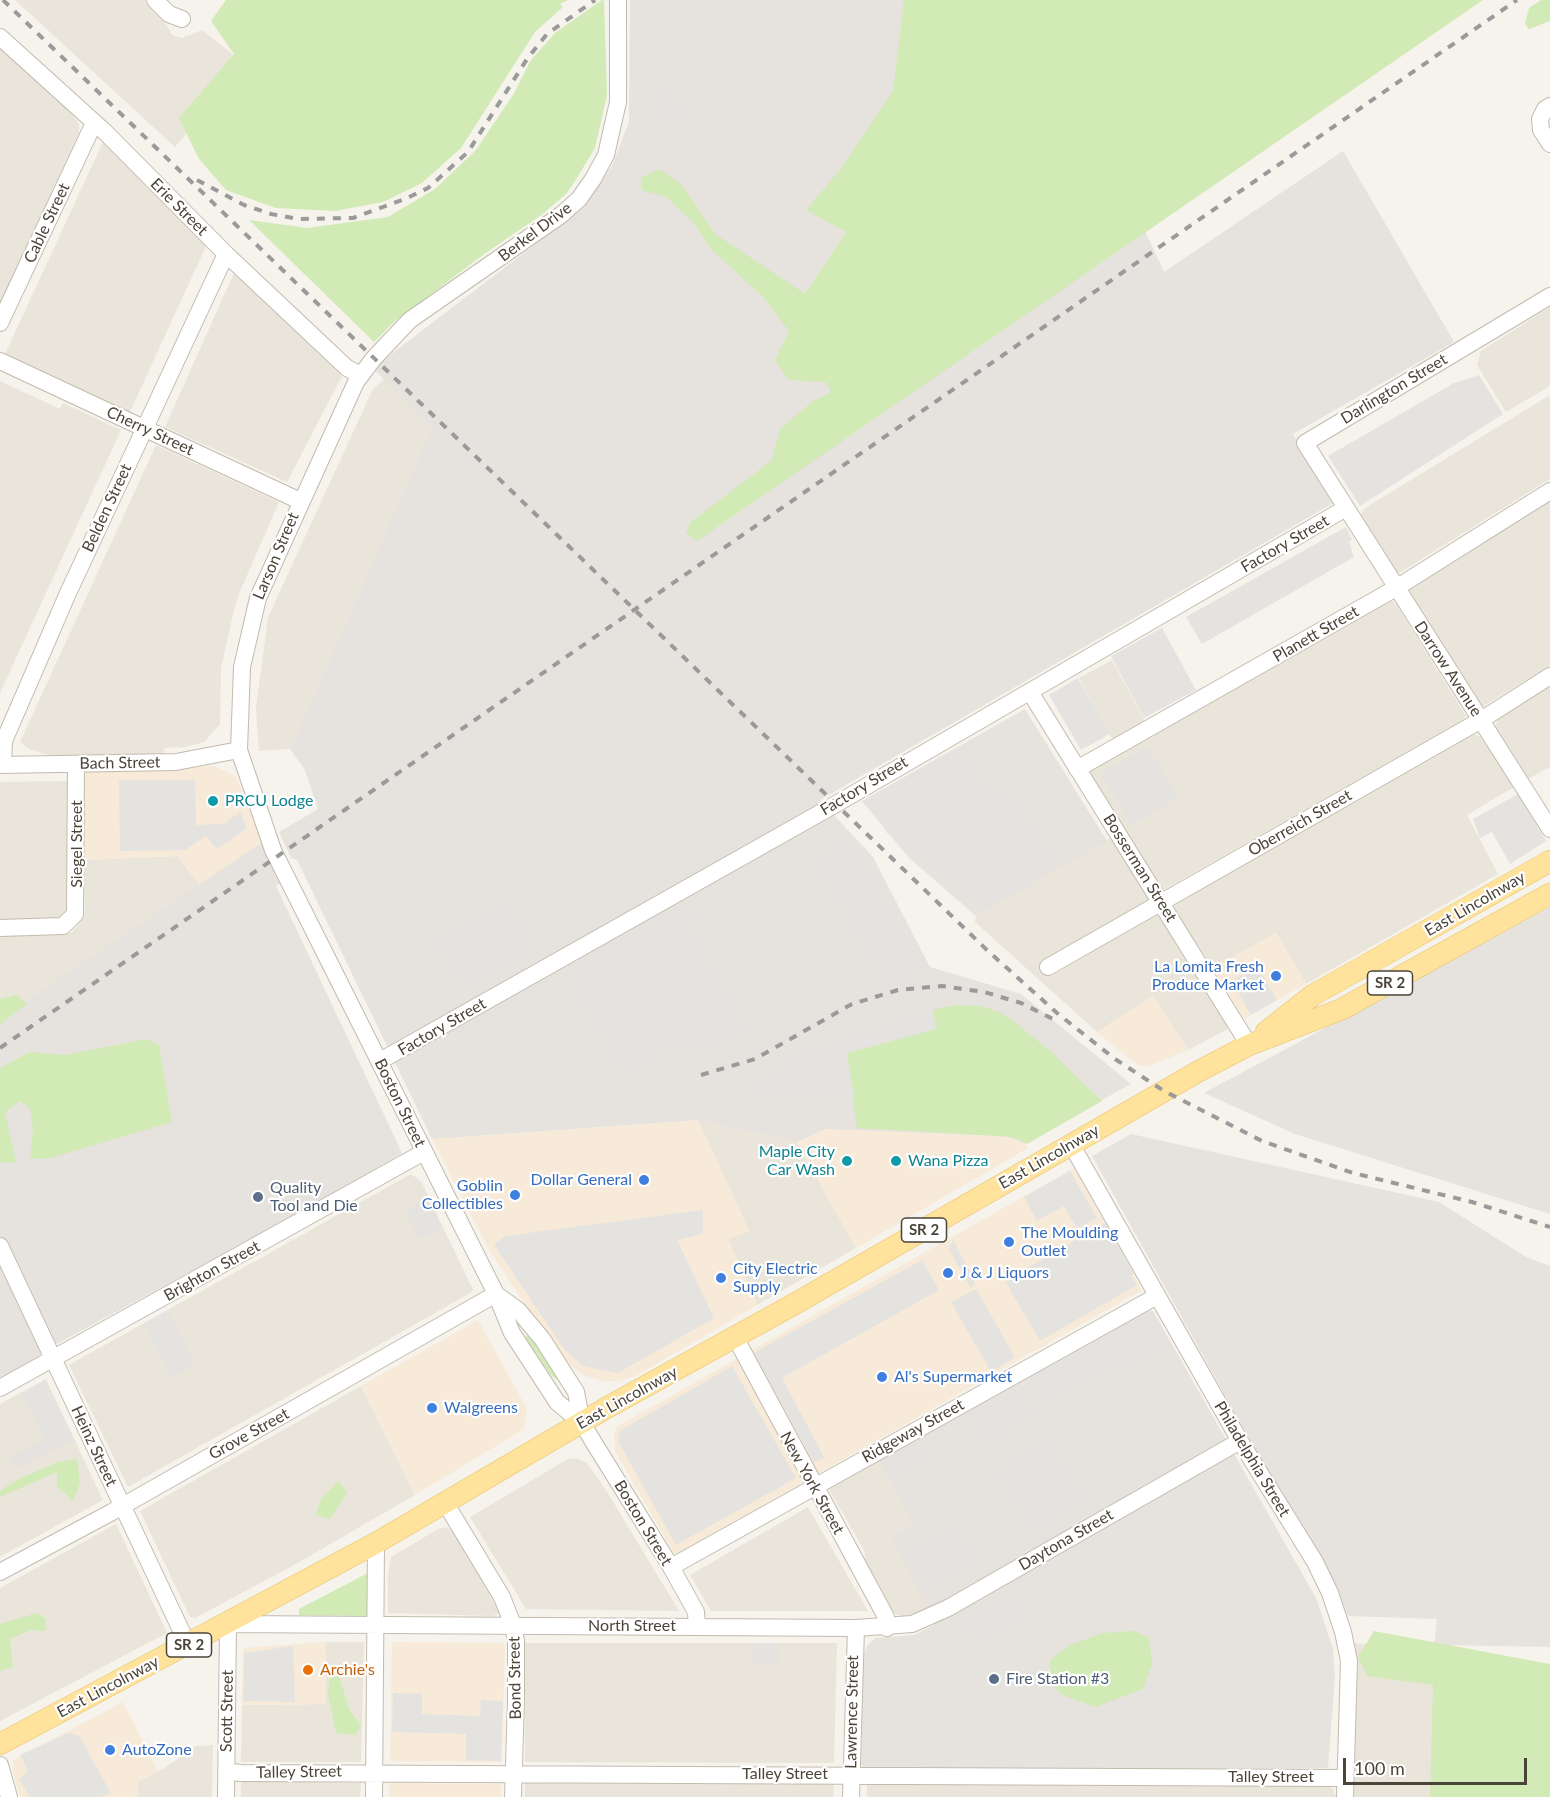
<!DOCTYPE html>
<style>
body{margin:0}
#map{position:relative;width:1550px;height:1797px;overflow:hidden;background:#f6f3ec;font-family:Lato,sans-serif}
canvas{display:block}
.scale{position:absolute;left:1343px;top:1758px;width:184px;height:27px;box-sizing:border-box;border:3px solid #4b4439;border-top:0;padding-left:8px;font-size:18px;line-height:21px;white-space:nowrap;color:#4b4439;-webkit-text-stroke:4px #fff;paint-order:stroke}
</style>
<div id="map">
<canvas width="1550" height="1797"></canvas>
<div class="scale">100 m</div>
</div>
<script>
const g = document.querySelector('canvas').getContext('2d');
g.lineJoin = 'round';
function paint(path, color) { g.fillStyle = color; g.fill(path, 'evenodd'); }
const poly = rows => new Path2D(rows.map(r => 'M' + r).join(''));
function strokePath(path, color, width, dash) { g.strokeStyle = color; g.lineWidth = width; g.lineCap = dash ? 'butt' : 'round'; g.setLineDash(dash || []); g.stroke(path); }
function drawText(font, color, halo, rows, align = 'center') {
  g.font = font + ' Lato,sans-serif'; g.lineWidth = 4.5; g.setLineDash([]); g.textBaseline = 'middle'; g.strokeStyle = halo; g.fillStyle = color; for (const [text, x, y, turn = 0] of rows) {
    g.save(); g.translate(x, y); g.rotate((+turn || 0) * Math.PI / 180); g.textAlign = isNaN(turn) ? turn : align; if (halo) g.strokeText(text, 0, 0); g.fillText(text, 0, 0); g.restore();
  }
}
paint(poly([
 [15,0,145,0,161,15,172,35,182,38,202,30,246,65,175,147],
 [0,47,68,109,79,124,79,133,0,304],
 [103,142,207,244,130,412,5,354],
 [234,273,342,376,287,482,165,427],
 [1550,307,1550,386,1506,412,1477,365,1481,351],
 [385,378,431,429,290,749,259,751,256,708,268,617,373,389],
 [0,381,60,409,63,403,121,430,0,693],
 [1550,395,1550,479,1396,575,1360,516,1365,508],
 [156,445,279,502,238,596,233,614,221,668,220,724,204,742,185,747,165,748,163,754,52,756,29,749,20,742],
 [1550,497,1550,666,1482,707,1407,589],
 [1391,600,1398,607,1466,716,1460,722,1163,890,1154,879,1090,777,1089,772,1094,765],
 [1112,660,1145,721,1112,739,1079,678],
 [1550,687,1550,767,1526,780,1494,729,1498,719],
 [1470,734,1480,736,1514,787,1467,815,1498,874,1306,984,1276,933,1213,968,1181,921,1174,907,1178,903],
 [67,781,70,907,63,918,0,921,0,782],
 [1112,837,1148,891,1149,900,1041,962,1051,976,1159,914,1230,1028,1188,1050,1153,996,1097,1032,975,922,976,916],
 [177,856,200,885,0,1018,0,934,71,933,81,921,85,909,83,860],
 [698,1120,797,1142,856,1248,757,1305,728,1239,749,1231],
 [411,1174,421,1181,473,1290,472,1292,128,1487,69,1365],
 [46,1379,103,1500,0,1557,0,1404],
 [361,1386,415,1495,294,1565,195,1618,190,1617,140,1511],
 [576,1458,587,1463,606,1490,679,1611,526,1609,470,1517,568,1459],
 [877,1458,913,1524,929,1609,904,1617,893,1613,865,1563,865,1552,827,1486],
 [808,1507,868,1611,711,1611,690,1575],
 [116,1524,167,1633,0,1721,0,1588],
 [446,1527,451,1529,467,1554,500,1613,493,1616,388,1613,388,1575,391,1557,438,1529],
 [326,1642,364,1642,361,1762,241,1762,242,1705,326,1704],
 [525,1643,837,1643,834,1763,525,1762],
 [1354,1643,1435,1651,1439,1797,1353,1797],
 [213,1745,212,1797,137,1797,138,1781,163,1769,196,1746],
 [241,1781,361,1783,360,1797,241,1797],
 [525,1783,834,1784,833,1797,525,1797],
 [911,1784,1325,1785,1331,1787,1337,1797,867,1797,867,1785]
]), '#eae5da');
paint(poly([
 [214,766,236,776,264,841,200,885,177,856,83,860,84,772],
 [1276,933,1306,984,1244,1019,1213,968],
 [1153,996,1188,1050,1147,1067,1136,1064,1097,1032],
 [698,1120,749,1231,728,1239,757,1305,636,1376,619,1381,603,1381,585,1376,563,1359,552,1345,488,1248,432,1139],
 [825,1129,1004,1136,1024,1143,1028,1148,856,1248,797,1142],
 [1074,1168,1142,1290,678,1553,673,1552,615,1451,614,1434,618,1426],
 [478,1320,527,1409,524,1429,415,1495,361,1386],
 [326,1642,326,1704,242,1705,243,1648],
 [392,1642,505,1643,502,1762,390,1761],
 [123,1702,158,1771,138,1781,137,1797,20,1797,13,1772,13,1760],
 [389,1783,501,1784,501,1797,389,1797]
]), '#f7ead8');
paint(poly([
 [630,0,1122,0,1144,229,1164,272,1343,151,1454,342,1293,434,1333,503,820,800,873,857,930,967,1021,994,1131,1084,1024,1143,1004,1136,825,1129,797,1142,698,1120,432,1139,297,860,291,858,279,832,318,809,305,770,290,749,431,429,373,368,584,207,613,164,629,121],
 [1025,709,1107,841,976,916,909,858,862,801],
 [264,841,283,882,276,886,402,1153,332,1195,40,1353,39,1358,0,1379,0,1018],
 [1550,907,1550,1214,1295,1134,1204,1093],
 [1131,1134,1439,1202,1526,1257,1550,1266,1550,1647,1434,1645,1437,1619,1348,1616,1092,1156],
 [1153,1311,1316,1598,1333,1649,1335,1677,1328,1768,866,1770,861,1764,863,1656,867,1646,875,1638,915,1635,935,1624,892,1537,913,1524,877,1458,1134,1312]
]), '#e6e2dd');
paint(poly([
 [226,0,568,0,560,4,563,7,535,32,461,148,422,183,383,202,335,211,276,208,226,190,199,159,179,118,234,54,211,21],
 [602,0,604,0,607,95,595,148,575,181,567,193,540,216,487,252,395,321,374,342,249,220,307,228,388,217,435,189,476,150,513,95,531,60,555,33],
 [904,0,1483,0,697,541,686,533,691,522,771,461,781,428,812,402,831,392,826,382,788,380,775,360,789,331,763,297,711,249,692,221,666,197,642,190,641,178,659,169,681,184,715,234,805,294,846,232,806,210,839,171,893,91],
 [1541,0,1550,0,1550,21,1529,29,1525,24,1529,8],
 [16,995,27,1004,0,1024,0,999],
 [955,1005,980,1006,999,1012,1012,1020,1049,1050,1102,1101,1027,1144,1013,1137,857,1128,846,1053,935,1029,933,1010],
 [147,1039,159,1045,172,1122,47,1159,30,1158,33,1129,30,1108,20,1101,5,1112,16,1162,0,1163,0,1068,30,1052,65,1055],
 [528,1335,542,1348,558,1381,550,1374,525,1337],
 [77,1459,80,1483,73,1501,57,1486,57,1472,0,1497,0,1491,17,1480,58,1462],
 [339,1481,347,1493,330,1519,316,1515,321,1498],
 [366,1574,368,1576,369,1614,366,1616,299,1615,299,1609],
 [37,1613,46,1619,45,1631,31,1630,10,1639,13,1667,0,1671,0,1624],
 [1134,1631,1149,1637,1152,1664,1143,1689,1095,1707,1062,1695,1051,1684,1050,1660,1070,1645,1103,1633],
 [1374,1631,1550,1664,1550,1797,1430,1797,1433,1685,1367,1676,1358,1657],
 [338,1673,349,1709,361,1725,356,1735,336,1733,328,1695,330,1676]
]), '#d2eab5');
paint(poly([
 [653,87,678,87,679,121,653,121],
 [1479,375,1503,414,1360,506,1328,456,1454,383],
 [1346,527,1352,539,1349,542,1354,557,1202,644,1186,617],
 [1162,628,1196,690,1144,718,1111,656],
 [1078,678,1110,734,1081,750,1049,695],
 [1148,746,1178,798,1131,825,1101,773],
 [960,748,989,799,1010,790,1054,866,987,906,887,833,866,799],
 [119,780,195,780,196,825,224,824,240,812,247,828,217,849,206,836,185,850,120,851],
 [1518,794,1546,841,1510,864,1492,832,1480,838,1473,819],
 [845,838,870,875,922,967,909,973,912,986,889,988,820,869,833,840],
 [690,901,698,916,687,924,747,1031,703,1048,665,1049,624,1074,566,972],
 [509,902,536,953,464,991,437,941],
 [1257,966,1277,1000,1251,1015,1232,981],
 [933,1010,936,1029,847,1053,854,1098,748,1096,749,1084,801,1055],
 [1070,1171,1097,1218,1077,1229,1064,1206,1037,1221,1024,1197],
 [429,1199,442,1228,418,1239,405,1210],
 [703,1210,703,1234,677,1240,714,1318,618,1373,583,1366,565,1350,494,1245,505,1236],
 [1105,1223,1134,1274,1131,1276,1137,1285,1040,1341,1005,1281],
 [953,1240,975,1281,971,1289,949,1249],
 [922,1260,939,1290,782,1378,824,1457,814,1463,754,1353],
 [976,1289,1015,1357,991,1372,951,1302],
 [1139,1310,1153,1313,1170,1343,1126,1367,1120,1358,1046,1401,1031,1372],
 [168,1312,195,1365,171,1377,144,1324],
 [732,1366,796,1478,676,1545,618,1441,620,1431],
 [45,1381,74,1440,15,1469,9,1457,45,1439,22,1393],
 [1018,1391,1033,1417,984,1444,969,1418],
 [1049,1441,1085,1502,1032,1533,997,1472],
 [917,1444,924,1457,888,1476,882,1463],
 [953,1527,974,1562,923,1592,902,1556],
 [1010,1596,1022,1618,976,1643,964,1620],
 [754,1643,777,1643,780,1665,753,1665],
 [293,1646,295,1702,243,1701,244,1653],
 [393,1693,422,1694,422,1714,480,1716,481,1700,503,1701,501,1761,466,1760,466,1734,392,1732],
 [68,1733,79,1736,111,1793,101,1797,30,1797,19,1779,28,1771,20,1755]
]), '#e5e3e0');
const minor = poly([
 [155,0,169,14,182,19],
 [618,0,618,102,606,155,593,179,579,199,561,215,410,320,374,358,356,382,258,598,242,667,239,750,273,850,496,1294,512,1333,557,1402,582,1423,594,1443,671,1567,696,1612,697,1626],
 [0,37,105,132,226,254,347,368,361,375],
 [1550,106,1545,109,1540,119,1541,130,1550,144],
 [1550,296,1305,443,1550,829],
 [0,323,94,123],
 [0,361,300,501],
 [1030,692,1249,1045],
 [0,765,176,762,239,750],
 [3,765,4,741,68,593,226,254],
 [1077,769,1396,588,1550,491],
 [0,928,63,926,75,914,76,764],
 [1048,967,1481,720,1550,676],
 [380,1061,836,804,1346,508],
 [1071,1144,1240,1441,1315,1562,1330,1593,1343,1632,1349,1661,1345,1797],
 [0,1246,188,1645],
 [497,1295,518,1310,543,1340,576,1392,582,1423],
 [735,1337,886,1617,887,1628],
 [0,1388,424,1152],
 [446,1504,502,1597,513,1625,516,1641,516,1699,513,1797],
 [671,1567,1157,1296],
 [0,1572,112,1512,496,1294],
 [0,1765,9,1797],
 [226,1771,240,1773,1345,1778],
 [226,1797,228,1624,856,1628,912,1624,948,1608,1240,1441],
 [374,1797,376,1543],
 [851,1797,856,1628]
]);
const major = poly([
 [1266,1032,1313,995,1550,861],
 [0,1744,376,1543,608,1407,798,1302,1199,1071,1249,1045,1342,1009,1550,894]
]);
strokePath(minor, '#c2bbae', 18);
strokePath(major, '#e6c16a', 22);
strokePath(minor, '#fff', 16);
strokePath(major, '#ffe39c', 21);
strokePath(poly([
 [3,0,988,951,1057,1013,1115,1059,1164,1091,1262,1141,1353,1173,1472,1202,1550,1227],
 [197,180,244,205,271,214,299,219,353,218,405,199,428,188,468,152,527,59,547,34,595,0],
 [0,1048,1517,0],
 [701,1075,755,1059,852,1004,898,990,942,986,984,992,1021,1003,1059,1022]
]), '#9a9a9a', 4, [8, 8]);
for (const [x, y, r, color] of [
 [213,801,6,"#0f9aa8"],
 [1276,976,6,"#3f7fe0"],
 [847,1161,6,"#0f9aa8"],
 [896,1161,6,"#0f9aa8"],
 [644,1180,6,"#3f7fe0"],
 [515,1195,6,"#3f7fe0"],
 [258,1197,6,"#5c6f8a"],
 [1009,1242,6,"#3f7fe0"],
 [948,1273,6,"#3f7fe0"],
 [721,1278,6,"#3f7fe0"],
 [882,1377,6,"#3f7fe0"],
 [432,1408,6,"#3f7fe0"],
 [308,1670,6,"#e8710a"],
 [994,1679,6,"#5c6f8a"],
 [110,1750,6,"#3f7fe0"]
]) { const dot = new Path2D(); dot.arc(x, y, r, 0, 2 * Math.PI); g.fillStyle = color; g.fill(dot); strokePath(dot, '#fff', 2); }
for (const [x, y, w] of [
 [1390,983,45],
 [924,1230,45],
 [189,1645,45]
]) { const box = new Path2D(); box.roundRect(x - w / 2, y - 12, w, 24, 4.5); g.fillStyle = '#fff'; g.fill(box); strokePath(box, '#4b4439', 1.5); }
drawText('bold 15px', '#4b4439', null, [
 ["SR 2",1390,983],
 ["SR 2",924,1230],
 ["SR 2",189,1645]
]);
drawText('16px', '#4b4439', '#fff', [
 ["Erie Street",179,207,45],
 ["Cable Street",47,223,-65],
 ["Berkel Drive",535,232,-37],
 ["Darlington Street",1394,389,-31],
 ["Cherry Street",150,431,25],
 ["Belden Street",107,508,-65],
 ["Factory Street",1285,544,-30],
 ["Larson Street",276,556,-67],
 ["Planett Street",1316,634,-30],
 ["Darrow Avenue",1448,669,57],
 ["Bach Street",120,763,-1],
 ["Factory Street",864,786,-31],
 ["Oberreich Street",1300,823,-30],
 ["Siegel Street",77,844,-90],
 ["Bosserman Street",1140,868,58],
 ["East Lincolnway",1475,904,-30],
 ["Factory Street",442,1027,-30],
 ["Boston Street",400,1103,64],
 ["East Lincolnway",1049,1157,-30],
 ["Brighton Street",212,1271,-29],
 ["East Lincolnway",627,1398,-29],
 ["Ridgeway Street",913,1431,-29],
 ["Grove Street",249,1434,-29],
 ["Heinz Street",94,1446,65],
 ["Philadelphia Street",1252,1459,59],
 ["New York Street",812,1483,61],
 ["Boston Street",643,1523,59],
 ["Daytona Street",1066,1540,-30],
 ["North Street",632,1626],
 ["Bond Street",515,1678,-91],
 ["East Lincolnway",108,1687,-28],
 ["Scott Street",227,1711,-89],
 ["Lawrence Street",852,1712,-89],
 ["Talley Street",299,1772,-1],
 ["Talley Street",785,1774],
 ["Talley Street",1271,1777]
]);
drawText('16px', '#0d838f', '#fff', [
 ["PRCU Lodge",225,801],
 ["Maple City",835,1152,"right"],
 ["Car Wash",835,1170,"right"],
 ["Wana Pizza",908,1161]
], 'left');
drawText('16px', '#366cbe', '#fff', [
 ["La Lomita Fresh",1264,967,"right"],
 ["Produce Market",1264,985,"right"],
 ["Dollar General",632,1180,"right"],
 ["Goblin",503,1186,"right"],
 ["Collectibles",503,1204,"right"],
 ["The Moulding",1021,1233],
 ["Outlet",1021,1251],
 ["City Electric",733,1269],
 ["Supply",733,1287],
 ["J & J Liquors",960,1273],
 ["Al's Supermarket",894,1377],
 ["Walgreens",444,1408],
 ["AutoZone",122,1750]
], 'left');
drawText('16px', '#4e5e75', '#fff', [
 ["Quality",270,1188],
 ["Tool and Die",270,1206],
 ["Fire Station #3",1006,1679]
], 'left');
drawText('16px', '#c56008', '#fff', [
 ["Archie's",320,1670]
], 'left');
</script>
